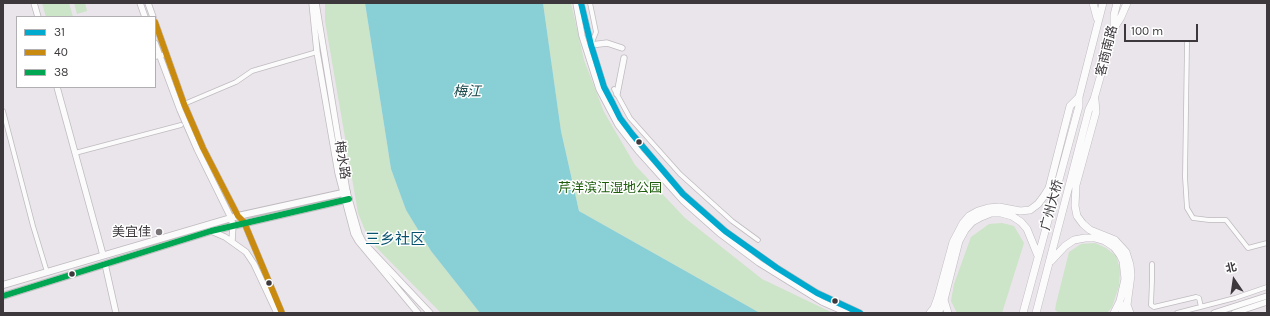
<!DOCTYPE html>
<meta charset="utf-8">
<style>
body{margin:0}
#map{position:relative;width:1270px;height:316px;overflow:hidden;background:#eae5ea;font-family:Karla,"Noto Sans SC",sans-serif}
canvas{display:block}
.frame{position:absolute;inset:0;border:4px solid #3c383c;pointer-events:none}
.legend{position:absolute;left:16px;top:16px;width:140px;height:72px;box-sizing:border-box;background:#fff;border:1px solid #b1afb1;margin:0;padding:5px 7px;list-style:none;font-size:12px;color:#3c383c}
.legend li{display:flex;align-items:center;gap:8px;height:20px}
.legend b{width:20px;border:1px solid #b1afb1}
.north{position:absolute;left:1214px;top:260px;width:40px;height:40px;-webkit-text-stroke:3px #fff;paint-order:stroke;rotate:347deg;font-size:11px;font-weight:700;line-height:16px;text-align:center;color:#3c383c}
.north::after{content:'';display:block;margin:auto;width:14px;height:18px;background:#3c383c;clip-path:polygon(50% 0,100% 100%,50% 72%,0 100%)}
.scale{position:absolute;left:1124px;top:24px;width:74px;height:18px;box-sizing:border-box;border:2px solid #3c383c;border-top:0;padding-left:5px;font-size:12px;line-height:14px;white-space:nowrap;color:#3c383c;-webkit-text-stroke:3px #fff;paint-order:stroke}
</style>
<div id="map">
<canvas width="1270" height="316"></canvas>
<div class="frame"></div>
<ul class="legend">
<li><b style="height:5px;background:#00a9ce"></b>31</li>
<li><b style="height:5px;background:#c88a0f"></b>40</li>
<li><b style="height:5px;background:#00a651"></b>38</li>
</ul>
<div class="north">北</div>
<div class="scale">100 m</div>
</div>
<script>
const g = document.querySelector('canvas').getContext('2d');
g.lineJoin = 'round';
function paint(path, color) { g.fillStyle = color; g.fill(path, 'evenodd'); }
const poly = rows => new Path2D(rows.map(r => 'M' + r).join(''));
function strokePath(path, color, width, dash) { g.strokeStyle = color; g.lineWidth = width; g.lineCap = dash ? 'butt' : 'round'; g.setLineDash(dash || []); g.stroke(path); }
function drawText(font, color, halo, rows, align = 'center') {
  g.font = font + ' Karla,"Noto Sans SC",sans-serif'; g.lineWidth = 3; g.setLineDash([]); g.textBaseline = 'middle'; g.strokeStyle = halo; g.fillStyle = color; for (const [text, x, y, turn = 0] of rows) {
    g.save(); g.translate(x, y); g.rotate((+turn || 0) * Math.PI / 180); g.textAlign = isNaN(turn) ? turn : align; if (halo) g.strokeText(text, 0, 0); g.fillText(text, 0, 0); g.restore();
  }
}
paint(poly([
 [42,3,69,3,73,17,46,17],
 [74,3,85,3,87,11,77,14],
 [325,3,365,3,391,169,406,210,431,251,480,313,441,313,369,240,358,213,325,21],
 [543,3,571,3,584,60,604,112,635,165,685,218,762,279,833,313,760,313,579,211,561,131],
 [1002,223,1014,226,1024,243,1002,313,957,313,951,301,954,284,971,237,989,224],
 [1095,243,1106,248,1116,256,1120,269,1119,286,1112,307,1107,313,1059,313,1055,310,1056,304,1069,252,1081,244]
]), '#cce4c7');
paint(poly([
 [365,3,543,3,561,131,579,211,760,313,480,313,431,251,406,210,391,169]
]), '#89d0d6');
const street = poly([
 [590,3,596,32,591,45],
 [1187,43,1185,177,1187,208,1193,218,1209,220,1226,220,1248,248,1267,243],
 [155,57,166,54],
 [614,89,630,118,680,174,732,221,758,240],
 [184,104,236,82,252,71,317,52],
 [3,111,33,226,47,272],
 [75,153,181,125],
 [1152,264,1152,280,1151,305,1154,307,1196,297,1199,298,1201,307],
 [1177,313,1235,298,1267,287]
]);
const secondary = poly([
 [34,3,38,17],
 [140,3,145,17],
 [148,3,153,17],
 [312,3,317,52,338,173,354,234,358,241,418,313],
 [316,3,347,192,359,234,363,242,430,313],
 [576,3,582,36,599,89,618,125,639,152,683,201,719,233,759,263,822,302,847,313],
 [581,3,591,45,604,87,613,104,620,118,632,134,683,194,725,231,777,268,817,293,860,313],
 [155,22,184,104,203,148,238,216,244,222,282,313],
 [155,43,180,110,197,149,231,218,233,225,232,241],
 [591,45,607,43,622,48],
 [57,87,103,255],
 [617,94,624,58],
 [211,231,225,237,246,252,254,264,277,313],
 [105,264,116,313],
 [1214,313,1267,296],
 [1234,313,1267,302]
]);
const primary = poly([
 [3,285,238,216,347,192],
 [3,296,211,231,349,199]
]);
const highway = poly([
 [1093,3,1097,18],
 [1114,28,1121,17,1127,3],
 [1095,100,1096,112,1076,185,1075,206,1077,216,1083,224,1090,230,1115,240,1126,252,1130,265,1131,275,1127,305,1130,313],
 [1051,261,1065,246,1074,240,1085,238,1095,238,1105,241,1114,247,1120,255,1123,261,1125,279,1120,301,1114,313],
 [944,300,948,313],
 [1120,302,1123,313],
 [930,313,934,308,938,297,953,242,963,223,969,216,978,211,988,208,999,207,1020,211,1030,210,1038,204,1044,196,1049,188,1070,106,1079,97],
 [938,313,944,300,959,241,965,230,972,222,981,217,991,213,1001,213,1012,216,1021,222,1027,229,1038,256],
 [1023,313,1079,106,1079,97,1103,3],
 [1036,313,1089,109,1094,99,1114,28,1114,15,1117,3]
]);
strokePath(street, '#bfbbbf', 5.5);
strokePath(secondary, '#bfbbbf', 7);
strokePath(primary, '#bfbbbf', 8);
strokePath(highway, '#bfbbbf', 8);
strokePath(street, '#fcfbfc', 4);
strokePath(secondary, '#fcfbfc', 5.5);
strokePath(primary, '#fcfbfc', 6);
strokePath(highway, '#fcfbfc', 7);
strokePath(poly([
 [581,3,591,45,604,87,613,104,620,118,632,134,683,194,725,231,777,268,817,293,860,313]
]), '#00a9ce', 6);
strokePath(poly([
 [155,22,184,104,203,148,238,216,244,222,282,313]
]), '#c88a0f', 6);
strokePath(poly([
 [3,296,211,231,349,199]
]), '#00a651', 6);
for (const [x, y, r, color] of [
 [639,142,3.5,"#3c383c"],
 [159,232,4,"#797579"],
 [72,274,3.5,"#3c383c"],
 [269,283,3.5,"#3c383c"],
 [835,301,3.5,"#3c383c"]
]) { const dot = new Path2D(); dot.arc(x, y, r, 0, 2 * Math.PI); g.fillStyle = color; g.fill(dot); strokePath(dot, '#fff', 1.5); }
drawText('13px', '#3c383c', '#fff', [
 ["客商南路",1107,51,-76],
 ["梅水路",342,160,81],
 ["广州大桥",1052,205,-75]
]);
drawText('13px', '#1c5c0b', '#fff', [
 ["芹洋滨江湿地公园",610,188]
]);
drawText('13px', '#3c383c', '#fff', [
 ["美宜佳",151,232]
], 'right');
drawText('italic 14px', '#19484b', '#fff', [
 ["梅江",467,92]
]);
drawText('15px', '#07536f', '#fff', [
 ["三乡社区",395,240]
]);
</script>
